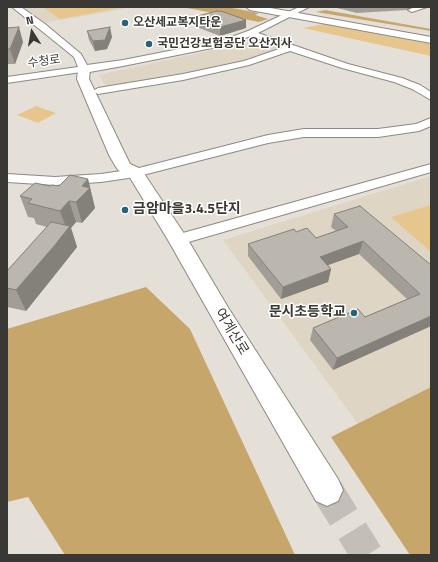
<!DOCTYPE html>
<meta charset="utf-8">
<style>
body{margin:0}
#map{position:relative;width:438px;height:562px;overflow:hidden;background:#e5e0d7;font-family:"Titillium Web",sans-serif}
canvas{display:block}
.frame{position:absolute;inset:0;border:8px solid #3a3835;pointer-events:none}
.north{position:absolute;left:12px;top:12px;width:40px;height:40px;-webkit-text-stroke:3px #fff;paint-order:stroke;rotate:349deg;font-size:11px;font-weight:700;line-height:16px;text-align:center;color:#3a3835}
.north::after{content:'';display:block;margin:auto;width:14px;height:18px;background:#3a3835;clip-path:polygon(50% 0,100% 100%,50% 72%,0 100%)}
</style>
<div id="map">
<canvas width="438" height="562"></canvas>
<div class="frame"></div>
<div class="north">N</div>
</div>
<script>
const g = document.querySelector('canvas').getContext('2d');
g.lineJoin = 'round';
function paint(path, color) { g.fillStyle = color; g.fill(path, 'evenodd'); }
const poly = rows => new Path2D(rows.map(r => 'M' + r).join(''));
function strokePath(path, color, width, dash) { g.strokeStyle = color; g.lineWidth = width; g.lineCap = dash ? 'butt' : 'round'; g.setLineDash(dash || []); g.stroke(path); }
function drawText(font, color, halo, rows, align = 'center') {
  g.font = font + ' "Titillium Web","Noto Sans KR",sans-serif'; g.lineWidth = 3; g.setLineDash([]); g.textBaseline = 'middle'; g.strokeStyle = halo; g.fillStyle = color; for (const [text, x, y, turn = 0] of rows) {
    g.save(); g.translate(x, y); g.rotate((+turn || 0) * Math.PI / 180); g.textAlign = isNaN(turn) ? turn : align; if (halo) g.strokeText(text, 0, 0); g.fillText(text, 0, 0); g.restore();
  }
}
paint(poly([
 [21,7,136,7,43,23],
 [262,39,281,47,241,61,108,89,99,75],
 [431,176,431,387,358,424,223,240]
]), '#ded5c5');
paint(poly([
 [43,7,125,7,60,19],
 [324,24,431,44,431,56,303,28],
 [36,106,56,113,38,123,17,115],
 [431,205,431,252,391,217]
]), '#e6c68c');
paint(poly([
 [182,7,227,7,259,13,255,15,268,19,259,22],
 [325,10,431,29,431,31,316,12],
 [146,287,190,329,295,555,65,555,28,497,7,502,7,329],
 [431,387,431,555,410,555,331,437]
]), '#c6a66b');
strokePath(poly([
 [327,490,367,555]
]), '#c3beb7', 32, [32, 16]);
const street = poly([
 [12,7,21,7,45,24,81,54,87,65,123,60,220,41,248,31,299,7,309,7,258,33,348,64,402,78,420,85,431,92,431,100,412,89,394,82,342,68,290,51,249,65,183,80,98,94,93,91,98,88,183,74,244,61,282,48,251,36,222,46,123,66,84,73,81,72,7,83,7,77,78,67,74,57,12,7],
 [415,7,427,7,412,12,408,10,415,7],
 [431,118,431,126,419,131,378,137,304,137,268,143,135,177,101,182,55,185,7,182,7,174,55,177,101,174,135,169,268,135,304,129,378,129,416,124,431,118],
 [431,164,431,172,178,245,172,244,170,240,172,236,431,164]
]);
const secondary = poly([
 [246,7,265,7,431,37,431,43,250,10,246,7],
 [84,66,88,67,90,70,89,79,130,164,141,169,185,235,229,309,338,479,343,490,338,501,327,506,316,501,168,240,129,176,118,170,116,167,109,155,77,79,78,70,80,67,84,66]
]);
strokePath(street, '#8e8981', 2);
strokePath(secondary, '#8e8981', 2);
paint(street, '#fff');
paint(secondary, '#fff');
paint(poly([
 [338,7,412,7,407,10,357,13,337,8],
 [194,17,246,20,246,28,220,36,194,26],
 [7,28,23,42,15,64,7,64],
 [87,31,112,37,107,49,95,51,89,40],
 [88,179,95,208,82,223,76,222,71,228,77,247,62,266,26,311,7,307,7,271,47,227,36,224,34,218,28,217,20,196,50,186,59,186],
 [334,214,431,265,431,326,333,370,310,340,313,328,365,317,407,299,359,254,328,265,331,269,328,282,281,299,248,256,248,244,296,232,316,238,336,231,331,227]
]), '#a29d96');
paint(poly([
 [408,7,412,7,407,10],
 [246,20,246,28,220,36,220,27],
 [19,27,23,42,15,64,10,49],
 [110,27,112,37,107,49,95,51,93,41],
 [88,179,95,208,82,223,76,202,82,186],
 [69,201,76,222,71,228,77,247,62,266,26,311,16,290,67,230,60,211],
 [363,241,359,254,317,269,320,257],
 [331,269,328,282,281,299,283,287],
 [431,316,431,326,333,370,337,358]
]), '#84807a');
const building = poly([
 [217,11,224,12,246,20,220,27,194,17,217,11],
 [19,27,10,49,7,49,7,28,19,27],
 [110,27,105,40,93,41,87,31,110,27],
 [70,175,88,179,82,186,90,188,76,202,69,201,60,211,28,203,32,199,20,196,35,183,50,186,52,185,59,186,70,175],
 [360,206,431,265,431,316,337,358,313,328,358,309,365,317,420,294,363,241,320,257,331,269,283,287,248,244,294,229,296,232,307,228,316,238,348,227,334,214,360,206],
 [51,222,70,226,55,245,16,290,7,288,7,271,51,222]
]);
paint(building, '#bcb7ae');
strokePath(building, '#84807a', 1);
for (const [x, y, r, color] of [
 [125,23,4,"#29617b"],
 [149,44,4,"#29617b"],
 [125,210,4,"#29617b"],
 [354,313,4,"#29617b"]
]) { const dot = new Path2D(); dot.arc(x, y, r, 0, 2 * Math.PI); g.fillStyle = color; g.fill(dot); strokePath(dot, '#fff', 1.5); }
drawText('bold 12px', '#3a3835', '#fff', [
 ["오산세교복지타운",133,23],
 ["국민건강보험공단 오산지사",157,44]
], 'left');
drawText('12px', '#3a3835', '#fff', [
 ["수청로",44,62,-7]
]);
drawText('bold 14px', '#3a3835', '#fff', [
 ["금암마을3.4.5단지",133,210],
 ["문시초등학교",346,313,"right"]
], 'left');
drawText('14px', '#3a3835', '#fff', [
 ["여계산로",231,332,59]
]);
</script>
